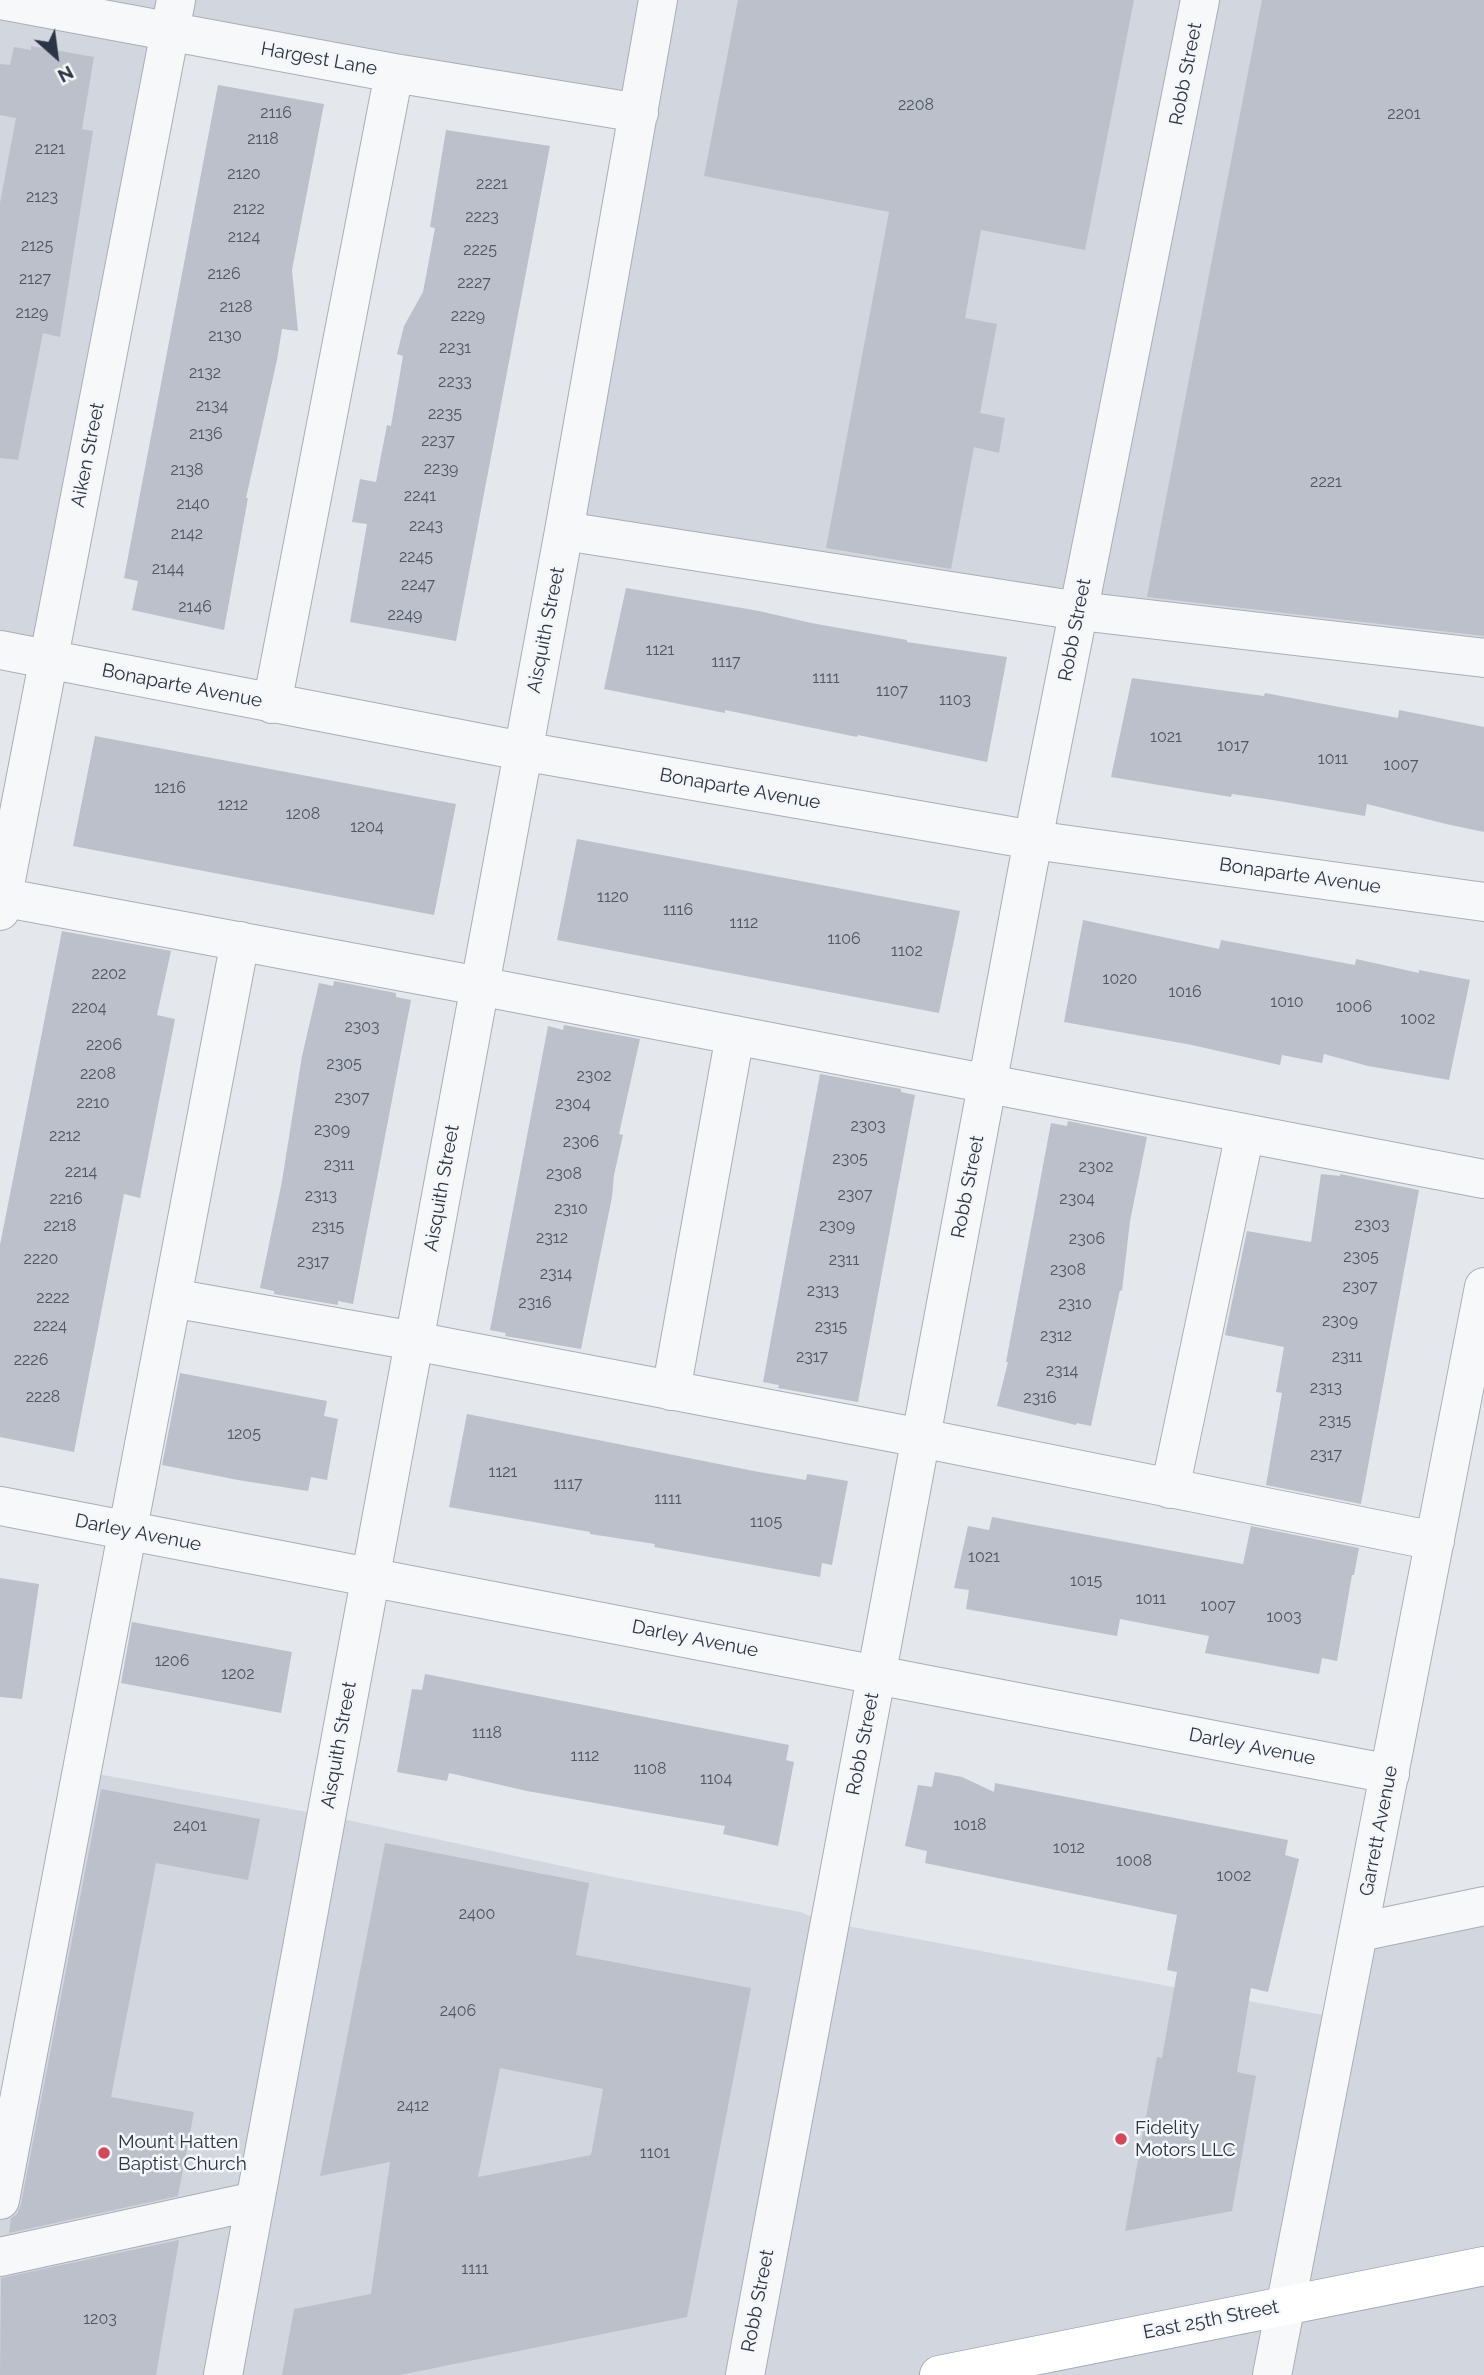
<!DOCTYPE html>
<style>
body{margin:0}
#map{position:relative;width:1484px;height:2375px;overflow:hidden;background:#e4e7ec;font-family:Raleway,sans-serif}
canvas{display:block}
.north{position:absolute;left:21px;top:21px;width:70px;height:70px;-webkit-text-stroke:5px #f4f6f9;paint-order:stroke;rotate:152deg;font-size:19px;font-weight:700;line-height:28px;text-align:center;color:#2b3445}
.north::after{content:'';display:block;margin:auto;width:24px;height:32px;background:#2b3445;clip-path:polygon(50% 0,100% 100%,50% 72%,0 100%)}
</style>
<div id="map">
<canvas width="1484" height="2375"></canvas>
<div class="north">N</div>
</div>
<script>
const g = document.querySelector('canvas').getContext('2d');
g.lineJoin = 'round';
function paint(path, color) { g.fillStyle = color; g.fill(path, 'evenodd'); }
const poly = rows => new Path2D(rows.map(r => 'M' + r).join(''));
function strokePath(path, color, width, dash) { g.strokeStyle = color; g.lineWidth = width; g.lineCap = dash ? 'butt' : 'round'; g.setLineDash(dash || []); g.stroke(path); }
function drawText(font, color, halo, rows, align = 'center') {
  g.font = font + ' Raleway,sans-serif'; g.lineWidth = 5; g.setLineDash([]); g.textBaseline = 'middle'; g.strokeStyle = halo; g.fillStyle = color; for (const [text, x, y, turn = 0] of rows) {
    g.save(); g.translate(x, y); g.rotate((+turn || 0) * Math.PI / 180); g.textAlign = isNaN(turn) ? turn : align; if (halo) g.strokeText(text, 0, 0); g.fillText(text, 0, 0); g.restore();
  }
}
paint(poly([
 [0,0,1484,0,1484,659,560,513,627,122,162,33,44,673,0,662],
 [81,1771,324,1815,613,1877,800,1912,826,1922,1339,2018,1355,1935,1484,1911,1484,2375,0,2375,0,2202]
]), '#d2d6de');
paint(poly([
 [738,0,1134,0,1085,250,981,230,965,318,997,324,980,413,1005,418,999,453,974,447,951,569,826,548,889,212,704,176],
 [1262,0,1484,0,1484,636,1147,597],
 [31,46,94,57,82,129,93,131,60,337,43,333,18,460,0,458,0,203,16,118,0,115,0,64,10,65,14,47,31,50],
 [218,85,324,104,292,270,298,331,282,329,277,360,246,498,248,498,224,630,132,610,138,581,124,578],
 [446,130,550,146,456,641,350,622,367,524,352,522,360,479,376,482,387,425,391,426,403,356,397,354,404,326,423,292,435,228,430,227],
 [626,588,759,611,811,623,907,640,907,642,1007,657,987,762,858,735,857,737,725,710,725,713,604,689],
 [1132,678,1264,696,1265,693,1398,718,1399,710,1484,727,1484,832,1446,824,1367,804,1365,816,1273,800,1232,794,1231,797,1111,777],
 [95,736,456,804,434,915,73,846],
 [577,839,960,911,939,1013,557,940],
 [1083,920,1219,949,1221,940,1355,965,1356,959,1419,973,1419,970,1470,980,1449,1080,1368,1066,1324,1054,1322,1063,1282,1055,1280,1065,1192,1045,1064,1022],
 [62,931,171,951,157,1015,175,1019,140,1198,124,1194,74,1452,0,1437,0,1245],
 [334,981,396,993,396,997,411,1000,353,1304,338,1301,338,1305,274,1294,274,1291,260,1288,282,1181,302,1056,319,983,333,986],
 [564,1025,640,1039,619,1134,623,1135,614,1175,612,1197,581,1349,505,1336,506,1333,490,1330,548,1026,563,1030],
 [820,1074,901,1089,901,1092,915,1095,858,1402,778,1388,779,1385,763,1382],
 [1068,1121,1147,1137,1130,1221,1122,1291,1120,1290,1091,1426,1077,1423,1076,1425,997,1406,1008,1362,1006,1362,1051,1123,1067,1126],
 [1321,1174,1340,1176,1340,1174,1419,1190,1361,1504,1266,1485,1282,1393,1276,1392,1284,1347,1225,1335,1247,1231,1311,1242],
 [180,1373,327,1401,324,1416,338,1419,327,1480,311,1477,308,1491,238,1480,162,1465],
 [467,1414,759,1472,806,1480,807,1474,848,1481,832,1565,822,1563,820,1577,654,1547,655,1544,590,1534,590,1532,449,1507],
 [992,1517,1243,1564,1251,1526,1359,1548,1354,1575,1352,1575,1337,1661,1322,1658,1319,1674,1205,1653,1209,1636,1120,1619,1117,1636,966,1609,969,1590,954,1588,968,1526,989,1530],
 [0,1578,39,1584,22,1699,0,1697],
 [132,1622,292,1652,281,1713,121,1683],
 [425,1674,789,1745,786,1760,794,1762,778,1846,723,1834,725,1826,527,1791,449,1773,447,1781,397,1772,412,1689,422,1690],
 [935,1772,962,1777,994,1792,995,1783,1288,1840,1285,1855,1299,1859,1288,1907,1268,1992,1251,1988,1237,2072,1256,2076,1232,2211,1125,2231,1157,2057,1162,2058,1177,1972,1167,1970,1177,1915,925,1863,927,1851,905,1846,918,1785,932,1787],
 [101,1789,260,1819,248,1880,156,1863,111,2097,194,2112,178,2196,9,2233,11,2218,17,2214,21,2204],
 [385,1843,589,1883,576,1955,751,1988,687,2317,400,2375,282,2375,294,2309,371,2294,390,2162,320,2176],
 [500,2068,603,2089,591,2155,478,2177],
 [179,2240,156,2375,0,2375,1,2278]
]), '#bbc0ca');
const minor = poly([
 [0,0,394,73,639,113],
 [564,531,1079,611,1484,658],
 [0,650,522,751,1033,840,1484,902],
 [272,704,394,73],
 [0,897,479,986,1484,1179],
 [0,911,176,0],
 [172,1298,414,1341,921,1438,1435,1541],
 [671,1391,735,1035],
 [1170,1489,1245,1133],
 [0,1506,1390,1774],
 [1360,1932,1484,1906],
 [0,2200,240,941],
 [0,2257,255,2201],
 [223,2375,564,531,658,0],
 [745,2375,1033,840,1200,0],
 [1272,2375,1484,1287]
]);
const major = poly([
 [939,2375,1484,2266]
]);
strokePath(minor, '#a9aeb7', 40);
strokePath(major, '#a3abb8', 40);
strokePath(minor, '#f7f8fa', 38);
strokePath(major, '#fff', 38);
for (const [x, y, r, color] of [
 [1121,2139,7,"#d1495b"],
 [104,2153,7,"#d1495b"]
]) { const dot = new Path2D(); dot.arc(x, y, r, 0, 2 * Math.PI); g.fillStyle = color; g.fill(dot); strokePath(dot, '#f4f6f9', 2.5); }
drawText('16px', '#4f5766', null, [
 ["2208",916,105],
 ["2116",276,113],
 ["2201",1404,114],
 ["2118",263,139],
 ["2121",50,149],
 ["2120",244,174],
 ["2221",492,184],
 ["2123",42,197],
 ["2122",249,209],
 ["2223",482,217],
 ["2124",244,237],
 ["2125",37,246],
 ["2225",480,250],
 ["2126",224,274],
 ["2127",35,279],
 ["2227",474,283],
 ["2128",236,307],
 ["2129",32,313],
 ["2229",468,316],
 ["2130",225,336],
 ["2231",455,348],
 ["2132",205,373],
 ["2233",455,382],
 ["2134",212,406],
 ["2235",445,414],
 ["2136",206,434],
 ["2237",438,441],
 ["2239",441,469],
 ["2138",187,470],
 ["2221",1326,482],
 ["2241",420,496],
 ["2140",193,504],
 ["2243",426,526],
 ["2142",187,534],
 ["2245",416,557],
 ["2144",168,569],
 ["2247",418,585],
 ["2146",195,607],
 ["2249",405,615],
 ["1121",660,650],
 ["1117",726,662],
 ["1111",826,678],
 ["1107",892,691],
 ["1103",955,700],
 ["1021",1166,737],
 ["1017",1233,746],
 ["1011",1333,759],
 ["1007",1401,765],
 ["1216",170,788],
 ["1212",233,805],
 ["1208",303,814],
 ["1204",367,827],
 ["1120",613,897],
 ["1116",678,910],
 ["1112",744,923],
 ["1106",844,939],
 ["1102",907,951],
 ["2202",109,974],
 ["1020",1120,979],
 ["1016",1185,992],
 ["1010",1287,1002],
 ["1006",1354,1007],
 ["2204",89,1008],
 ["1002",1418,1019],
 ["2303",362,1027],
 ["2206",104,1045],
 ["2305",344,1064],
 ["2208",98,1074],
 ["2302",594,1076],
 ["2307",352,1098],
 ["2210",93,1103],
 ["2304",573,1104],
 ["2303",868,1126],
 ["2309",332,1130],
 ["2212",65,1136],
 ["2306",581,1142],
 ["2305",850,1159],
 ["2311",339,1165],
 ["2302",1096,1167],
 ["2214",81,1172],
 ["2308",564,1174],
 ["2307",855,1195],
 ["2313",321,1196],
 ["2216",66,1199],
 ["2304",1077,1199],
 ["2310",571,1209],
 ["2303",1372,1225],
 ["2218",60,1226],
 ["2309",837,1226],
 ["2315",328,1227],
 ["2312",552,1238],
 ["2306",1087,1239],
 ["2305",1361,1257],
 ["2220",41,1259],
 ["2311",844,1260],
 ["2317",313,1262],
 ["2308",1068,1270],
 ["2314",556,1274],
 ["2307",1360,1287],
 ["2313",823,1291],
 ["2222",53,1298],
 ["2316",535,1303],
 ["2310",1075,1304],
 ["2309",1340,1321],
 ["2224",50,1326],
 ["2315",831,1327],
 ["2312",1056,1336],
 ["2317",812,1357],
 ["2311",1347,1357],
 ["2226",31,1360],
 ["2314",1062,1371],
 ["2313",1326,1388],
 ["2228",43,1397],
 ["2316",1040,1398],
 ["2315",1335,1421],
 ["1205",244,1434],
 ["2317",1326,1455],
 ["1121",503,1472],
 ["1117",568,1484],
 ["1111",668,1499],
 ["1105",766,1522],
 ["1021",984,1557],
 ["1015",1086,1581],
 ["1011",1151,1599],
 ["1007",1218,1606],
 ["1003",1284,1617],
 ["1206",172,1661],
 ["1202",238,1674],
 ["1118",487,1733],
 ["1112",585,1756],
 ["1108",650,1769],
 ["1104",716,1779],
 ["1018",970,1825],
 ["2401",190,1826],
 ["1012",1069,1848],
 ["1008",1134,1861],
 ["1002",1234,1876],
 ["2400",477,1914],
 ["2406",458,2011],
 ["2412",413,2106],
 ["1101",655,2153],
 ["1111",475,2269],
 ["1203",100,2319]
]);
drawText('19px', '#2b3445', '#f4f6f9', [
 ["Hargest Lane",319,59,10],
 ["Robb Street",1186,74,-79],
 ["Aiken Street",88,455,-79],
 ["Aisquith Street",546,630,-79],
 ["Robb Street",1075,630,-79],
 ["Bonaparte Avenue",182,686,11],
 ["Bonaparte Avenue",740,789,10],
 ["Bonaparte Avenue",1300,876,8],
 ["Robb Street",968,1187,-79],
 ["Aisquith Street",442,1188,-80],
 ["Darley Avenue",138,1533,11],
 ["Darley Avenue",695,1639,11],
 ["Robb Street",863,1744,-79],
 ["Aisquith Street",339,1745,-80],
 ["Darley Avenue",1252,1747,11],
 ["Garrett Avenue",1379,1831,-79],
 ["Robb Street",758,2301,-79],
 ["East 25th Street",1211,2320,-11]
]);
drawText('19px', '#2b3445', '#f4f6f9', [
 ["Fidelity",1135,2128],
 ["Motors LLC",1135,2150],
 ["Mount Hatten",118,2142],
 ["Baptist Church",118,2164]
], 'left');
</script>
